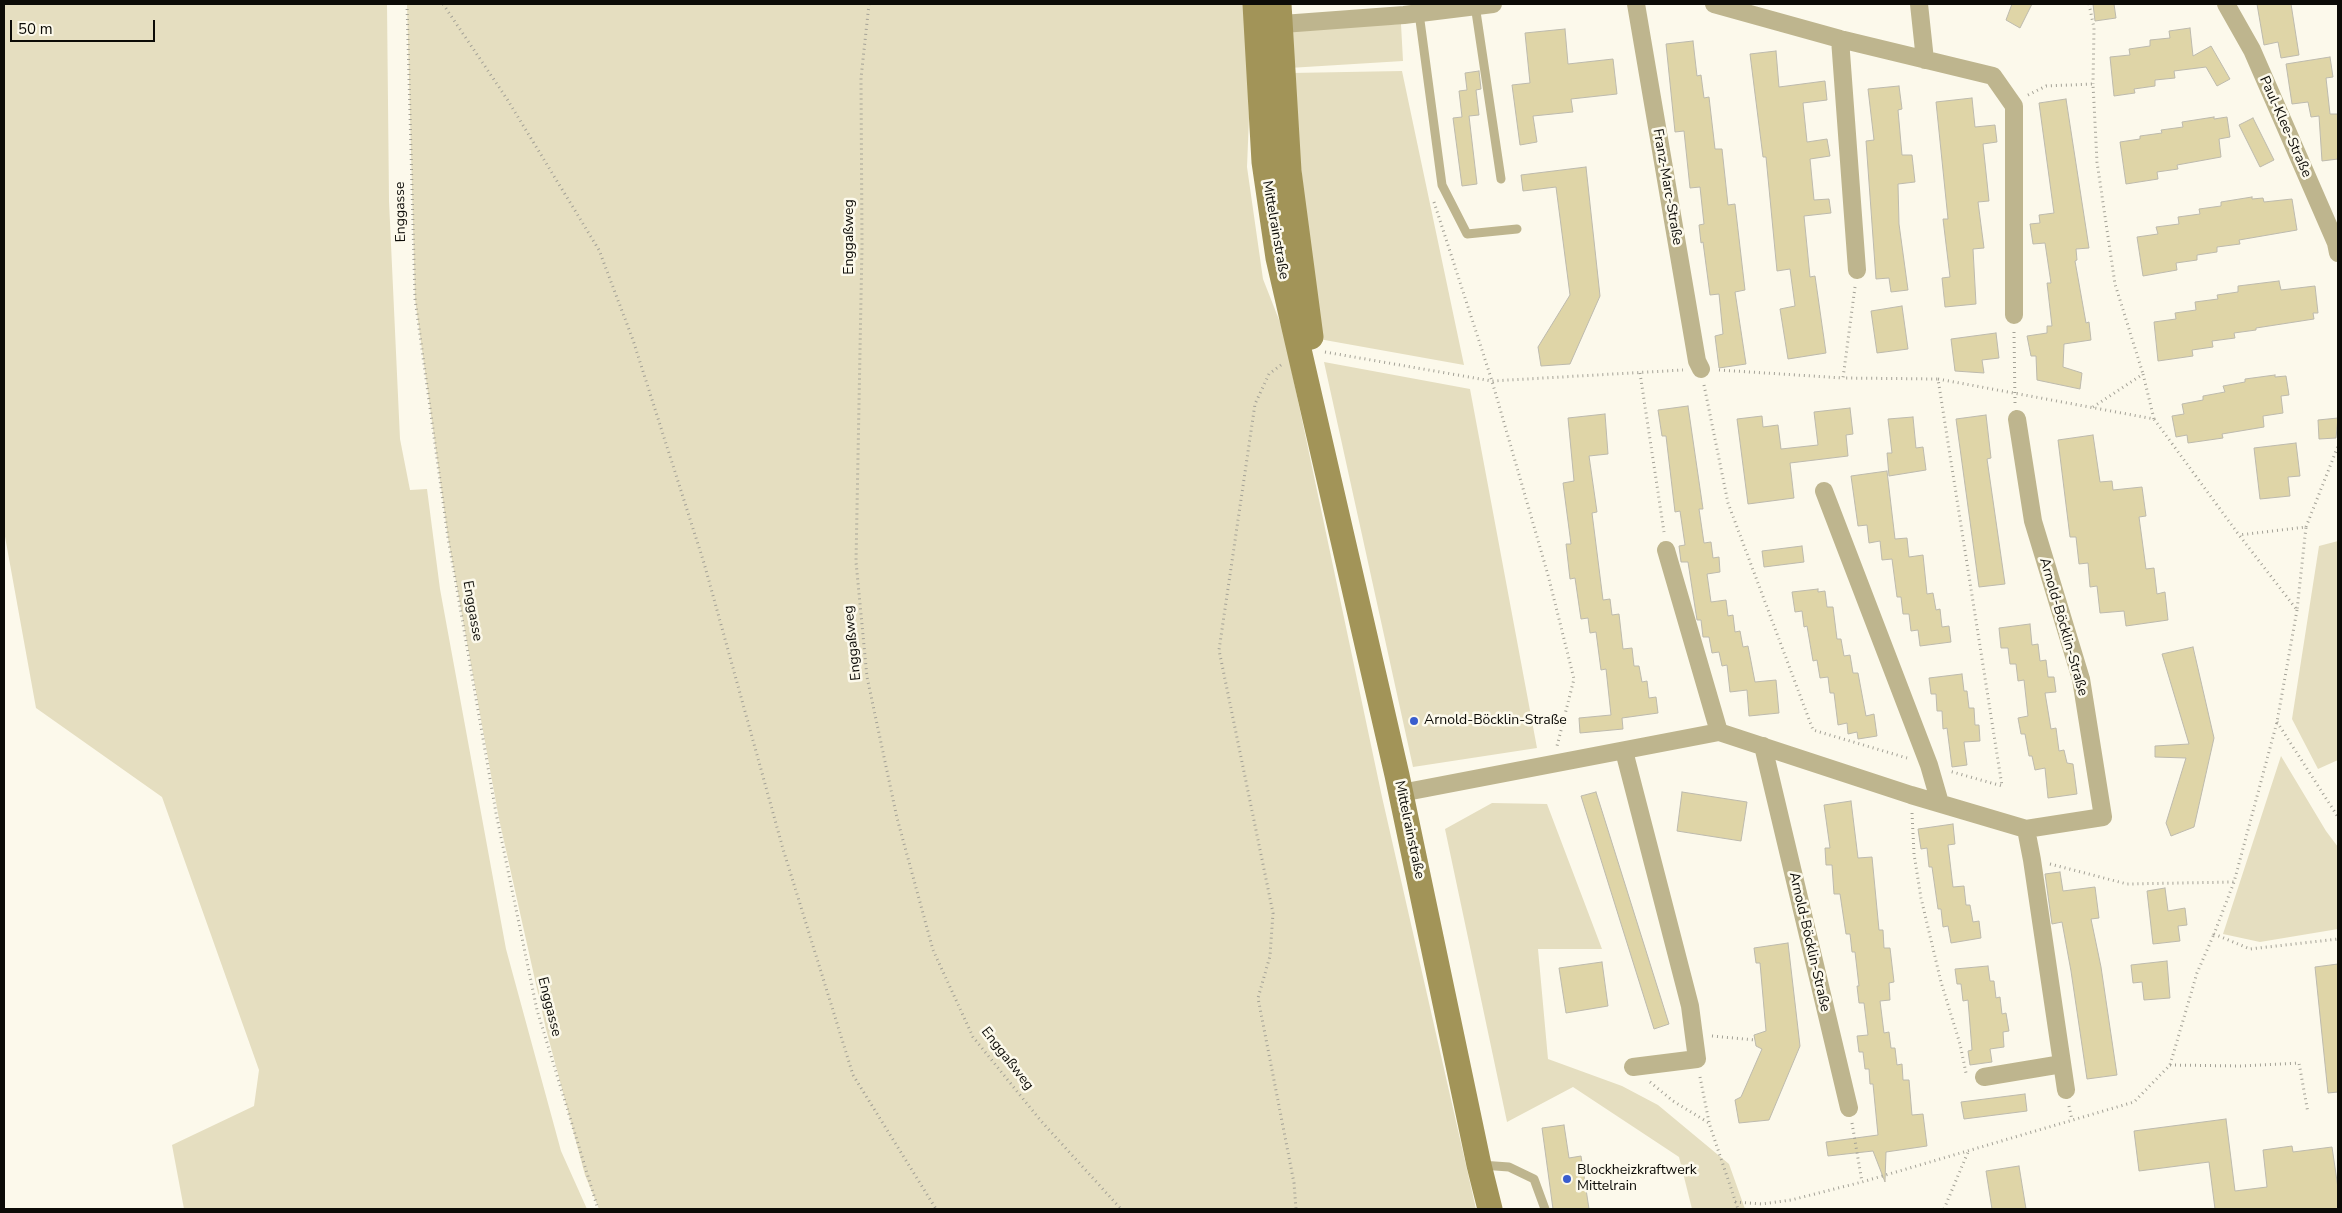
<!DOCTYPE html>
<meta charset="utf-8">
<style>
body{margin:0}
#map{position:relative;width:2342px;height:1213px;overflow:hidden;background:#fcf9eb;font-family:"Nunito Sans",sans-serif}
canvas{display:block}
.frame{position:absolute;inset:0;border:5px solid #0c0b07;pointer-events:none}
.scale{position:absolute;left:10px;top:20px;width:145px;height:22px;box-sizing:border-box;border:2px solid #0c0b07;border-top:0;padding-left:6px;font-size:15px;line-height:18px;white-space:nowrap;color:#0c0b07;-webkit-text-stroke:4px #fcf9eb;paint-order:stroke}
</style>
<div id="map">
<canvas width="2342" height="1213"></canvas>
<div class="frame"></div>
<div class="scale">50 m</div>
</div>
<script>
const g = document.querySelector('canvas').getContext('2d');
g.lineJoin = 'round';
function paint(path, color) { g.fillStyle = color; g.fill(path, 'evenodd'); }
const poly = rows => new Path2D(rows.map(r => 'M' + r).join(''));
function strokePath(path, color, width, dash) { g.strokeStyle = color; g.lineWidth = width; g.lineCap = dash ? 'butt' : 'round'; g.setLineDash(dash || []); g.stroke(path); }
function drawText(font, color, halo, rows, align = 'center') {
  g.font = font + ' "Nunito Sans",sans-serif'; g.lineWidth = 5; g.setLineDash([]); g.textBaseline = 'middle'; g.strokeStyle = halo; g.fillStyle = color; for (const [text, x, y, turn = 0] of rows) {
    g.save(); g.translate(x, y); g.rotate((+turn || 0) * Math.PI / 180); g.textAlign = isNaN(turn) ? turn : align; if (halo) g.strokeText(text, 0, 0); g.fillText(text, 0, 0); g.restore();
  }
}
paint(poly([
 [4,4,387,4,389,201,400,439,410,490,427,489,440,589,506,949,561,1151,587,1209,184,1209,172,1145,254,1106,259,1070,162,797,36,708,4,531],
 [407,4,1245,4,1249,118,1247,167,1263,279,1283,330,1382,797,1476,1209,599,1209,585,1175,546,1029,499,819,448,538,415,299],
 [1401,24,1403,61,1289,68,1288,30],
 [1402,71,1464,365,1319,339,1291,73],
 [1324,362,1470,389,1537,748,1413,767],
 [2338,541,2338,760,2318,769,2292,719,2319,546],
 [2281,756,2326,831,2338,847,2338,929,2260,942,2223,934],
 [1492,803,1547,804,1602,949,1538,949,1548,1059,1622,1086,1658,1105,1729,1164,1745,1209,1692,1209,1679,1157,1573,1087,1507,1122,1445,829]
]), '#e5dec0');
const building = poly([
 [2012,4,2032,4,2020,28,2006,20,2012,4],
 [2093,4,2114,4,2116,18,2095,21,2093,4],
 [2257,4,2291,4,2299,55,2281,58,2278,42,2264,45,2257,4],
 [2190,28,2193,56,2211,46,2230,79,2217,86,2206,67,2174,71,2175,78,2155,80,2155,86,2134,89,2135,93,2114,96,2110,57,2130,55,2129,49,2150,46,2150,40,2170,38,2169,31,2190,28],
 [1565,29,1568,64,1613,59,1617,94,1571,99,1573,112,1533,116,1537,142,1520,145,1512,85,1530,83,1525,33,1565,29],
 [1693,41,1697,76,1701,75,1704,98,1709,97,1715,149,1722,149,1728,205,1735,204,1745,290,1735,292,1746,364,1719,368,1715,336,1723,334,1719,294,1710,295,1703,242,1701,243,1699,225,1704,224,1700,187,1690,188,1684,131,1675,132,1666,44,1693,41],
 [1776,51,1779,87,1825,81,1827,100,1803,103,1807,142,1827,139,1830,156,1810,159,1814,200,1829,199,1831,213,1804,216,1810,277,1815,276,1826,353,1788,359,1780,309,1795,306,1790,269,1777,271,1766,157,1763,157,1750,54,1776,51],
 [2330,57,2333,77,2326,78,2330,114,2338,114,2338,159,2322,161,2319,116,2311,117,2308,102,2292,104,2286,64,2330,57],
 [1479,71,1481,89,1476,90,1479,115,1469,116,1477,184,1462,186,1453,118,1462,117,1459,91,1467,90,1465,73,1479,71],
 [1899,86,1902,109,1898,110,1902,155,1912,155,1915,182,1898,184,1899,224,1908,290,1891,292,1889,278,1876,279,1866,141,1874,140,1868,89,1899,86],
 [1972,98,1975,127,1995,125,1997,142,1983,144,1989,201,1978,202,1984,248,1973,249,1976,304,1945,307,1942,278,1950,277,1943,219,1948,219,1936,102,1972,98],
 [2066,99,2089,248,2076,249,2077,260,2075,261,2086,323,2089,322,2091,340,2064,344,2063,367,2082,373,2080,389,2037,380,2036,356,2031,356,2027,336,2047,333,2047,326,2052,326,2047,283,2051,283,2045,243,2033,244,2030,224,2040,223,2039,215,2054,213,2039,103,2066,99],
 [2214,117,2214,119,2227,117,2230,137,2219,139,2221,157,2177,165,2178,169,2157,172,2158,179,2126,184,2120,142,2140,139,2140,136,2162,133,2161,130,2183,127,2182,122,2214,117],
 [2253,118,2274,160,2260,167,2239,125,2253,118],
 [1586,167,1600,296,1570,364,1541,366,1538,347,1570,295,1556,187,1523,191,1521,175,1586,167],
 [2252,197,2252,199,2263,198,2264,202,2292,199,2297,230,2239,240,2240,244,2217,247,2217,252,2197,255,2197,260,2176,263,2177,270,2143,276,2137,237,2158,234,2156,227,2179,224,2178,217,2200,214,2199,209,2221,206,2221,202,2252,197],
 [2279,281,2281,290,2315,286,2318,313,2313,313,2314,319,2256,328,2256,330,2234,333,2235,338,2212,341,2213,347,2192,350,2193,356,2158,361,2154,322,2176,319,2175,313,2196,310,2195,302,2218,299,2217,295,2238,292,2238,286,2279,281],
 [1902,306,1908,349,1877,353,1871,311,1902,306],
 [1996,333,1999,358,1982,360,1984,373,1955,371,1951,339,1996,333],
 [2275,375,2275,377,2286,376,2289,395,2281,396,2283,413,2263,416,2264,427,2222,434,2223,438,2188,443,2187,435,2176,437,2172,416,2184,414,2182,404,2203,400,2203,396,2225,392,2223,386,2245,382,2245,379,2275,375],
 [1688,406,1703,509,1699,509,1704,543,1711,542,1713,558,1719,557,1720,572,1707,574,1711,602,1726,600,1728,616,1733,615,1735,632,1740,631,1743,647,1748,646,1755,682,1776,680,1779,713,1749,716,1747,690,1730,692,1727,665,1722,666,1719,652,1712,653,1709,637,1703,637,1701,620,1697,620,1688,562,1681,562,1679,546,1685,545,1680,511,1675,512,1666,436,1662,436,1658,410,1688,406],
 [1850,408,1853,434,1846,435,1848,456,1790,463,1794,498,1748,504,1737,419,1762,416,1763,427,1778,425,1781,449,1818,445,1814,412,1850,408],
 [1605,414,1608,454,1589,456,1597,512,1592,513,1603,600,1610,599,1612,615,1619,614,1623,649,1632,648,1634,666,1639,666,1642,682,1647,681,1649,698,1656,697,1658,713,1622,718,1623,729,1580,733,1579,718,1611,715,1606,669,1601,670,1596,632,1590,633,1588,618,1581,619,1575,578,1570,579,1566,544,1571,544,1563,483,1574,481,1568,418,1605,414],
 [1986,415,1991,458,1987,459,2005,584,1979,587,1956,419,1986,415],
 [1913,417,1916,448,1923,447,1926,470,1889,476,1887,453,1892,453,1888,419,1913,417],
 [2338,418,2336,438,2319,439,2318,420,2338,418],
 [2093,435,2100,482,2112,481,2113,490,2142,487,2146,516,2139,517,2146,569,2154,568,2157,594,2165,592,2168,620,2126,626,2124,611,2100,613,2097,586,2090,587,2088,563,2079,564,2076,537,2070,537,2058,440,2093,435],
 [2296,443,2300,476,2288,477,2290,496,2260,499,2254,448,2296,443],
 [1887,471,1895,539,1907,538,1909,557,1923,555,1927,594,1933,593,1936,610,1940,609,1942,627,1949,626,1951,642,1920,646,1918,630,1911,631,1909,614,1903,614,1901,597,1897,597,1892,559,1882,560,1880,541,1869,543,1867,525,1858,526,1851,476,1887,471],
 [1802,546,1804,562,1764,567,1762,551,1802,546],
 [1818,589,1818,592,1825,591,1827,607,1833,607,1837,639,1841,639,1844,656,1850,655,1853,673,1858,673,1866,716,1874,714,1877,736,1858,739,1857,732,1848,734,1847,723,1838,725,1834,693,1830,693,1828,677,1820,678,1817,660,1813,661,1807,626,1804,627,1802,611,1795,612,1792,592,1818,589],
 [2030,624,2032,645,2038,644,2040,661,2046,660,2048,677,2054,677,2056,692,2045,693,2051,729,2056,728,2059,751,2064,750,2067,763,2073,764,2077,794,2048,798,2045,768,2035,770,2032,756,2029,756,2025,734,2021,734,2018,718,2028,716,2024,680,2018,681,2016,664,2010,664,2008,648,2001,648,1999,628,2030,624],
 [2193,647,2214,738,2194,827,2171,836,2166,823,2186,758,2155,757,2155,746,2189,744,2162,654,2193,647],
 [1962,674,1964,691,1967,691,1969,708,1974,708,1975,725,1979,725,1980,741,1964,742,1967,765,1952,767,1947,728,1943,729,1942,711,1937,711,1936,694,1931,694,1929,678,1962,674],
 [1596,792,1669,1024,1654,1029,1581,796,1596,792],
 [1682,792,1747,802,1741,841,1677,831,1682,792],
 [1851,801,1858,858,1872,857,1879,930,1883,930,1884,948,1890,948,1894,982,1889,983,1890,1000,1880,1001,1884,1033,1889,1032,1891,1048,1895,1048,1897,1065,1902,1064,1903,1080,1909,1080,1912,1115,1923,1114,1927,1146,1886,1152,1885,1182,1873,1151,1828,1156,1826,1142,1878,1135,1873,1084,1870,1084,1869,1069,1865,1069,1863,1052,1859,1052,1857,1036,1868,1035,1864,1003,1859,1003,1857,986,1859,986,1855,952,1852,952,1850,934,1846,934,1840,894,1834,894,1832,865,1826,865,1825,848,1830,848,1824,805,1851,801],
 [1953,824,1955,844,1948,845,1953,887,1964,886,1966,905,1970,905,1973,922,1979,921,1981,938,1951,943,1948,926,1943,927,1941,909,1938,909,1932,867,1929,867,1927,848,1921,849,1918,829,1953,824],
 [2060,872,2063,891,2095,887,2099,918,2091,919,2101,967,2117,1075,2087,1079,2071,971,2062,922,2052,924,2045,874,2060,872],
 [2165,888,2168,911,2185,908,2187,925,2178,926,2180,941,2153,944,2147,891,2165,888],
 [1788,943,1800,1046,1769,1120,1739,1123,1735,1100,1741,1097,1762,1049,1756,1046,1754,1035,1766,1031,1760,963,1756,963,1754,948,1788,943],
 [2167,961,2170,998,2144,1000,2142,982,2133,983,2131,965,2167,961],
 [1602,962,1608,1006,1566,1013,1559,968,1602,962],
 [2338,964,2338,1092,2328,1093,2315,967,2338,964],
 [1988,966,1990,981,1994,981,1996,998,2000,997,2002,1014,2006,1013,2009,1031,2003,1032,2004,1047,1990,1049,1992,1062,1970,1065,1968,1051,1972,1050,1968,1000,1963,1001,1961,984,1957,984,1955,969,1988,966],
 [2025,1094,2027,1111,1964,1119,1961,1102,2025,1094],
 [2226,1119,2235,1191,2267,1187,2263,1150,2292,1146,2293,1152,2332,1147,2338,1188,2338,1209,2215,1209,2209,1162,2139,1171,2134,1131,2226,1119],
 [1564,1125,1569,1158,1581,1156,1589,1209,1553,1209,1542,1128,1564,1125],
 [2019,1166,2026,1209,1992,1209,1986,1171,2019,1166]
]);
paint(building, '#dfd5a7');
strokePath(building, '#bdbaad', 1);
strokePath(poly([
 [407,4,415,299,448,538,496,813,537,1010,598,1209],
 [443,4,507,99,599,250,633,340,704,563,783,849,853,1075,936,1209],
 [869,4,861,78,862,246,856,562,867,677,897,818,933,950,973,1037,1041,1121,1121,1209],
 [2089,4,2094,28,2093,84],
 [2028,95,2046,86,2093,84,2097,162,2115,284,2143,374],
 [1434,202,1492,381,1548,575,1574,679,1557,746],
 [1855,287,1843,378,1938,379,2002,786,1949,771],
 [2014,332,2015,403],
 [1325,352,1492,381,1683,370],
 [1281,365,1269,374,1255,404,1219,650,1273,913,1270,956,1258,998,1294,1183,1296,1209],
 [1719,370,1843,378],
 [1640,373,1664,532],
 [1938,379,2154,419,2239,535,2297,610,2306,527,2239,535],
 [1704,385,1728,503,1813,730,1907,758],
 [2093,407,2143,374,2154,419],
 [2306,527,2338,446],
 [2297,610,2277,722,2234,882,2214,934,2250,949,2338,939],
 [2277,722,2338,817],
 [1912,813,1914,854,1921,898,1941,982,1960,1044,1966,1073],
 [2050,864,2127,884,2234,882],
 [1712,1036,1755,1040],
 [2170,1065,2240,1066,2299,1063,2308,1113],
 [1700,1077,1709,1122],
 [1650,1082,1673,1101,1709,1123,1738,1209],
 [2069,1106,2072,1120],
 [1852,1123,1862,1182],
 [1735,1202,1762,1204,1791,1200,1862,1182,2134,1102,2170,1065,2197,973,2214,934],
 [1944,1209,1968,1152]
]), '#a3a196', 3, [1, 4]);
strokePath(poly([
 [1475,5,1501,179],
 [1419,13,1442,185,1467,234,1517,229],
 [1481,1165,1509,1167,1534,1179,1545,1209]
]), '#beb58e', 9);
strokePath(poly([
 [1636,4,1697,361,1701,369],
 [1714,4,1840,39,1993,76,2014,106,2014,315],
 [1919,4,1925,60],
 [2226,4,2252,50,2336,243,2338,253],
 [1269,25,1404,15,1493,4],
 [1840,39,1857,270],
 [1824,491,1929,765,1940,803],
 [1666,550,1719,732],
 [1763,746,1849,1108],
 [1624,751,1690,1006,1697,1059,1633,1067],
 [1401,793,1719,732,1911,795,2026,829,2103,817,2081,679,2033,521,2017,419],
 [2026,829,2032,860,2066,1090],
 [1984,1077,2062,1064]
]), '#beb58e', 18);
strokePath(poly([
 [1255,4,1264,162,1278,258,1397,775,1479,1165,1490,1209],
 [1279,4,1289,171,1311,337]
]), '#a29458', 25);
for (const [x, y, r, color] of [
 [1414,721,5,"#395dce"],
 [1567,1179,5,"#395dce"]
]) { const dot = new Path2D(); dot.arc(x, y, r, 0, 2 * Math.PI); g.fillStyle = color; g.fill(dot); strokePath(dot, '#fcf9eb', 2); }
drawText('14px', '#0c0b07', '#fcf9eb', [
 ["Paul-Klee-Straße",2285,127,66],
 ["Franz-Marc-Straße",1667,187,80],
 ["Enggasse",401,212,-91],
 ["Mittelrainstraße",1275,230,80],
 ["Enggaßweg",850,237,-90],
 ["Enggasse",472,611,80],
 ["Arnold-Böcklin-Straße",2063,627,74],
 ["Enggaßweg",853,643,-96],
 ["Mittelrainstraße",1409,830,78],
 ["Arnold-Böcklin-Straße",1809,942,77],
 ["Enggasse",549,1007,76],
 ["Enggaßweg",1007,1059,52]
]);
drawText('14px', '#0c0b07', '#fcf9eb', [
 ["Arnold-Böcklin-Straße",1424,721],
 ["Blockheizkraftwerk",1577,1171],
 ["Mittelrain",1577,1187]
], 'left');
</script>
